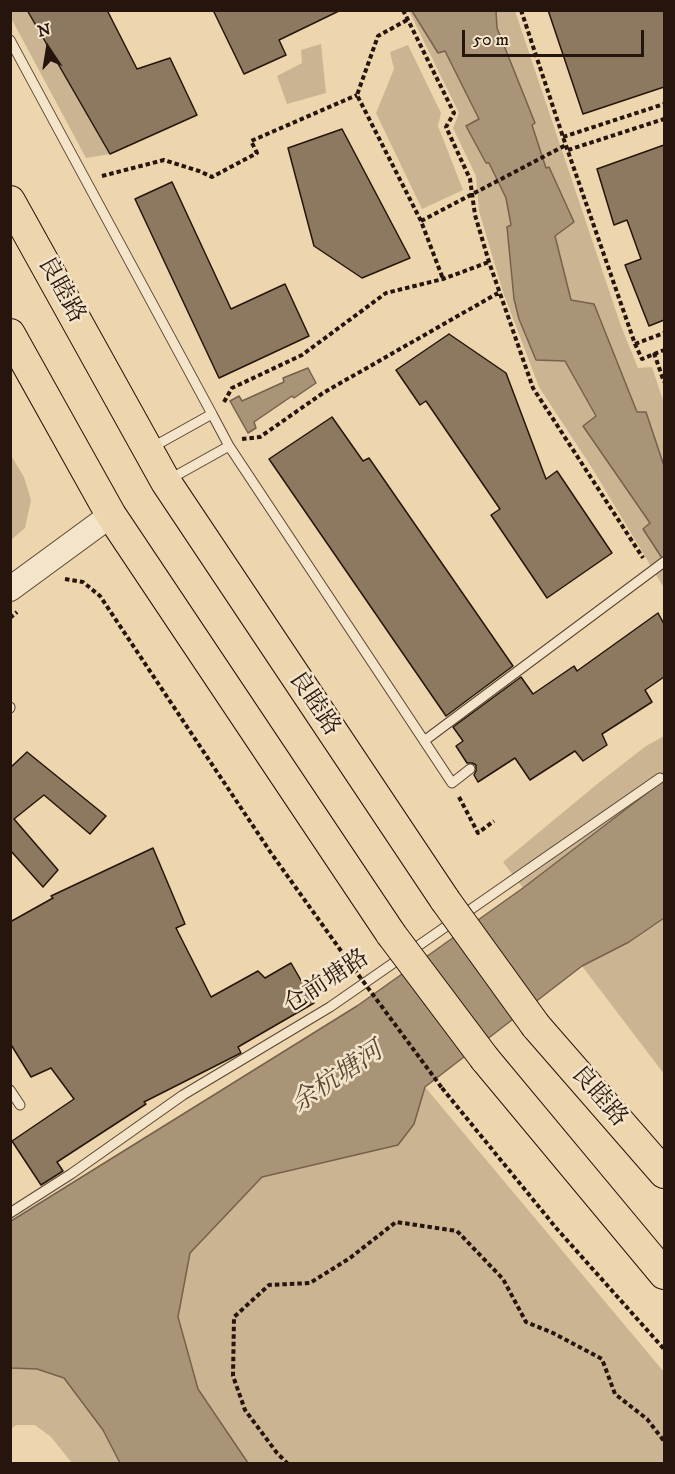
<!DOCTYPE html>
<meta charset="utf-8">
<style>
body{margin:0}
#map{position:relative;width:675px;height:1474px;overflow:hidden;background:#edd5ae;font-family:"IM FELL DW Pica",serif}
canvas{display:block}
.frame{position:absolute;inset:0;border:12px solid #26150c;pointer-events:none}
.north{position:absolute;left:18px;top:18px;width:60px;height:60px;-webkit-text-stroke:4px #f3e4ca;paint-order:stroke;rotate:348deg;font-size:16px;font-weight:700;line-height:24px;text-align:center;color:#26150c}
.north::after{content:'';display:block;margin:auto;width:21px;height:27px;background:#26150c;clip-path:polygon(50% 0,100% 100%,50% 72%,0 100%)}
.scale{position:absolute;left:462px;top:30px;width:182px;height:27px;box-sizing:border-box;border:3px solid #26150c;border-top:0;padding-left:8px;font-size:18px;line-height:21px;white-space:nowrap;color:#26150c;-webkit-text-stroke:4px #f3e4ca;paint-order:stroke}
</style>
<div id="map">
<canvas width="675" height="1474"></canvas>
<div class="frame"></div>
<div class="north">N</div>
<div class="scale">50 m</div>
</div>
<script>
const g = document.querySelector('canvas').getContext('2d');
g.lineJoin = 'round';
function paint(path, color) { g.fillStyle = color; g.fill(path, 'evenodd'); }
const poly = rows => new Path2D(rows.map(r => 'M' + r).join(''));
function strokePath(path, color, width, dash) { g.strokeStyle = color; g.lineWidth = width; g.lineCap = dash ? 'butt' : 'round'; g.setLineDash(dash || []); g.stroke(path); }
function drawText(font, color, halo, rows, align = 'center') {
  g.font = font + ' "IM FELL DW Pica","Noto Serif SC",serif'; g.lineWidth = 5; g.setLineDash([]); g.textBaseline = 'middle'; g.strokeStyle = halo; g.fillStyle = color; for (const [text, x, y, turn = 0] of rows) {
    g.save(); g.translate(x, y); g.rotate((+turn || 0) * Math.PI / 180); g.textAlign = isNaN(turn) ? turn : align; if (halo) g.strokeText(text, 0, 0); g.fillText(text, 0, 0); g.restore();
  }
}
paint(poly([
 [10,11,27,11,110,154,86,158,11,18],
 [409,11,412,11,438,52,445,50,479,120,466,127,489,162,506,198,511,226,507,227,514,299,519,319,565,361,596,416,584,426,651,524,664,561,664,588,592,468,539,387,503,292,479,211,476,176,453,128,459,113],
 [496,11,515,11,621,326,638,368,652,367,664,403,664,466,637,412,594,304,571,301,555,235,549,167,546,168,532,124,535,122,496,27],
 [321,44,326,93,287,104,277,76,302,63,301,50],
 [408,45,441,113,438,126,463,190,422,209,376,113,394,69,390,52],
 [10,454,24,477,31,500,25,528,11,540],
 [664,736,664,781,523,888,503,862,596,785,646,746],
 [664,918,664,1074,582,966,629,942],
 [425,1087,664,1372,664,1462,662,1464,248,1463,198,1389,178,1317,190,1253,262,1177,398,1145,414,1124],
 [11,1368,37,1369,64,1378,103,1430,120,1463,72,1463,51,1437,35,1425,16,1425,11,1429]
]), '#cbb492');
const water = poly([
 [412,11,496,11,497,28,535,123,532,125,546,168,549,167,574,222,555,236,571,300,594,304,637,412,646,412,664,466,664,561,643,529,650,523,583,426,596,416,565,361,536,360,519,319,514,299,507,227,511,225,506,198,489,163,486,163,466,126,479,119,445,51,438,53,412,11],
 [308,368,316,383,294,398,292,396,254,422,256,428,248,433,230,401,239,396,242,401,284,382,283,378,308,368],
 [664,780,664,918,629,942,582,966,425,1087,414,1124,398,1145,262,1177,190,1253,178,1317,198,1389,248,1463,120,1463,103,1430,64,1378,37,1369,11,1368,11,1221,357,1006,523,888,664,780]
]);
paint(water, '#a99477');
strokePath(water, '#75614c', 1.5);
const building = poly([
 [27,10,107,10,137,69,170,58,197,115,110,154,27,10],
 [213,10,341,10,279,40,286,55,244,74,213,10],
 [548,10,664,10,664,87,583,114,548,10],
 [342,129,410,258,362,278,314,246,288,148,342,129],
 [664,145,664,320,649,326,625,265,641,259,627,220,614,225,597,169,664,145],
 [172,182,231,309,285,284,309,336,219,378,135,199,172,182],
 [449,334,506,373,546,479,557,471,612,553,547,598,491,515,500,509,426,401,420,405,396,370,449,334],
 [332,417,363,461,369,458,513,666,446,716,269,459,332,417],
 [658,613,664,624,664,677,645,690,652,702,602,734,607,745,583,761,575,751,530,780,515,758,478,782,474,775,476,771,476,765,472,763,467,763,456,746,463,741,453,727,521,677,533,694,574,666,577,671,658,613],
 [27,752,106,816,90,834,44,795,14,819,58,870,43,887,10,850,10,768,27,752],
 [153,848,185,924,176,928,211,997,258,971,265,978,291,963,314,1003,238,1047,241,1053,235,1056,144,1102,146,1104,57,1162,63,1171,41,1185,12,1141,74,1099,51,1068,31,1077,10,1043,10,922,53,898,51,896,153,848]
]);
paint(building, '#8d7960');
strokePath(building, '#26150c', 1.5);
const service = poly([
 [10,40,212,414,151,448],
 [212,414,229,446],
 [170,479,229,446,452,783,470,769],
 [10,707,10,708],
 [424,741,664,562],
 [10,1090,20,1105],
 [10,1213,71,1174,183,1095,330,1007,660,778]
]);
const tertiary = poly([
 [10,589,111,515]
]);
const primary = poly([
 [10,201,166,482,445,900],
 [10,334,111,515,391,934],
 [536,1026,664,1173],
 [485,1059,664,1274]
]);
strokePath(service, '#584534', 11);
strokePath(tertiary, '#584534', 26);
strokePath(primary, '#26150c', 32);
strokePath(poly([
 [403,10,454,113,446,127,470,179,475,215,489,262,533,388,643,558],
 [521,10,563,137,635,344,642,359,664,350],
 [407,20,378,36,357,95,421,221,443,279],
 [563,137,664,104],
 [568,150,664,119],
 [102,176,164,160,199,171,212,177,257,153,251,141,357,95],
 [421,221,566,145],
 [635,344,664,333],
 [654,353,664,382],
 [224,402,232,388,302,355,386,293,443,279,489,262],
 [242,439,260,437,323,393,498,293],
 [65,579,83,582,100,596,271,853,354,969],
 [10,618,17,612],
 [459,797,478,833,494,821],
 [442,1088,557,1229,664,1349],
 [288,1464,277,1453,245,1410,233,1376,234,1317,269,1285,310,1283,350,1258,396,1222,457,1231,503,1279,526,1322,553,1333,602,1359,615,1394,647,1419,664,1441]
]), '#26150c', 4, [4.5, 3]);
strokePath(service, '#f3e4ca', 9);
strokePath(tertiary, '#f3e4ca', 24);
strokePath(primary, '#edd5ae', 30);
const primaryBridge = poly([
 [445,900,536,1026],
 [391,934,485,1059]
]);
strokePath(primaryBridge, '#26150c', 32, []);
strokePath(poly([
 [354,969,442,1088]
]), '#26150c', 4, [4.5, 3]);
strokePath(primaryBridge, '#edd5ae', 30);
drawText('24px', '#26150c', '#f3e4ca', [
 ["良睦路",60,290,61],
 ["良睦路",313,704,56],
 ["仓前塘路",327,983,-33],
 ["良睦路",598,1097,49]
]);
drawText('italic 26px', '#5a4837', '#f3e4ca', [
 ["余杭塘河",338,1079,-34]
]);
</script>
